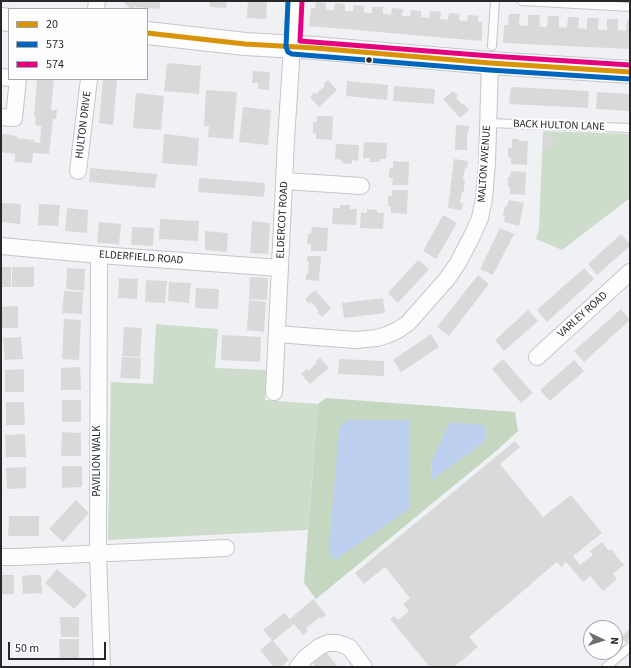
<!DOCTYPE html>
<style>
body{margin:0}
#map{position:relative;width:631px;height:668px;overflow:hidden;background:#f0f1f5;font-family:"Source Sans 3",sans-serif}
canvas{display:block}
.frame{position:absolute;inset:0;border:2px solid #28282a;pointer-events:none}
.legend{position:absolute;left:8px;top:8px;width:140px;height:72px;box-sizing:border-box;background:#fdfeff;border:1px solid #a8a8aa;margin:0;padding:5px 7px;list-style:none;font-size:12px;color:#28282a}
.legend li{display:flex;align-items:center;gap:8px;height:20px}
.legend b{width:20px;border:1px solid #a8a8aa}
.north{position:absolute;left:583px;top:620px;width:40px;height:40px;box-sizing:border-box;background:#fdfeff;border:1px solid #a8a8aa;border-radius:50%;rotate:94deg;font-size:11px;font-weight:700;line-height:16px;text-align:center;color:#28282a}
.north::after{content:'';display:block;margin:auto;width:14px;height:18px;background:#6e6e71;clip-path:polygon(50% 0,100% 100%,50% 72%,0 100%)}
.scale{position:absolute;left:8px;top:642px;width:98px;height:18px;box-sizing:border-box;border:2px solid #28282a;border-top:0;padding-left:5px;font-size:12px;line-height:14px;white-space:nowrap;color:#28282a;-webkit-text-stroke:3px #fdfeff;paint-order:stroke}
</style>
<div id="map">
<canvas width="631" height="668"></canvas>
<div class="frame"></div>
<ul class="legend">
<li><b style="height:5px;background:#d89306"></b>20</li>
<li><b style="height:5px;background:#0065bd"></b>573</li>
<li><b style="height:5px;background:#e5007d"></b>574</li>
</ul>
<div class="north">N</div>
<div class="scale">50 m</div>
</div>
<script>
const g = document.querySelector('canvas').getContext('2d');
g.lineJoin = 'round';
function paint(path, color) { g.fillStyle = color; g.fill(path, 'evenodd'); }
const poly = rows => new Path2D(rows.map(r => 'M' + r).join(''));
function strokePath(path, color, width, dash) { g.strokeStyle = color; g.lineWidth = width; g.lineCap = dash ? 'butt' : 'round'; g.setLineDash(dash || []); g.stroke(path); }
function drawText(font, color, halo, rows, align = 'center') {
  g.font = font + ' "Source Sans 3",sans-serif'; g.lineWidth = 4; g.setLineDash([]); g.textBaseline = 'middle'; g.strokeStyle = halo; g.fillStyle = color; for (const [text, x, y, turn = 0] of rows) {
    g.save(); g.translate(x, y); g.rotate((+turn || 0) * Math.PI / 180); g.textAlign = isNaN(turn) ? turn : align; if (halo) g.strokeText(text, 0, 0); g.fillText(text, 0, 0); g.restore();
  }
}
paint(poly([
 [543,131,630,134,630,198,562,250,536,239,539,229],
 [156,324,218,329,215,368,267,370,265,400,318,404,308,530,108,540,111,382,153,384]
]), '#cedccc');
paint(poly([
 [326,398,515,412,518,431,496,451,316,599,304,583,318,404],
 [487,438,480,445,432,479,431,463]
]), '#c5d6c1');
paint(poly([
 [348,420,409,420,409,509,335,560,329,553,339,428],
 [450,422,484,425,487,438,480,445,432,480,431,463]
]), '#bdcfee');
paint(poly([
 [123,1,160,1,160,9,135,7,130,9],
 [210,1,227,1,226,8,210,7],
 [248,1,267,2,266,19,247,18],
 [316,2,326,3,326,9,330,10,334,10,335,3,345,4,345,11,353,11,354,5,364,6,364,12,368,13,372,13,372,7,383,7,383,14,387,14,391,15,392,8,403,9,402,16,410,16,411,10,421,11,421,17,429,18,430,11,441,12,440,19,448,20,449,13,460,14,459,20,463,21,467,21,468,15,479,16,478,22,482,22,482,41,309,26,311,8,315,8],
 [509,14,520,14,519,25,524,26,528,26,528,15,540,15,539,26,543,27,547,27,548,16,559,16,559,27,567,28,568,17,579,17,578,28,587,29,587,18,599,18,598,29,602,30,607,30,607,19,618,19,618,30,626,31,627,20,630,20,630,49,503,43,504,25,508,25],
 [167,63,201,66,199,94,164,91],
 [253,71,270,72,269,90,258,89,258,83,252,83],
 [37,79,54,79,51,110,57,110,56,119,53,119,49,154,33,153,32,163,15,162,15,154,1,152,1,134,17,136,17,138,34,140,34,142,40,143,41,126,35,125,36,117,34,117],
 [103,79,117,79,113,125,99,123],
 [328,80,337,90,319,107,310,97,315,92,316,94,320,90,325,86,323,84],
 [347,81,388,85,387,100,346,96],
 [394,86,435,89,434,104,393,101],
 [511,87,589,91,588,108,509,104],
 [206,90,237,92,233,139,208,137,209,126,204,126],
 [453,91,458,96,456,98,463,105,464,104,469,110,460,118,443,99],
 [597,92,630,94,630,111,596,109],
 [136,93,164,96,161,130,133,128],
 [243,107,271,110,268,145,239,142],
 [317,116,333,116,332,140,316,139,316,133,313,133,313,122,317,122],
 [456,125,469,126,468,133,467,133,467,150,455,150],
 [164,134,199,138,197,166,162,163],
 [545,135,553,135,552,149,544,148],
 [512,139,519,139,519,141,528,141,527,165,511,164,511,157,508,157,508,148,512,148],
 [364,142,387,143,386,159,380,159,380,162,369,162,370,158,363,158],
 [336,144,359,145,358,161,352,160,352,164,341,163,342,160,335,159],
 [454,159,468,161,467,168,465,168,463,179,465,180,464,186,464,192,462,191,460,203,463,203,462,210,448,208],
 [393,161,409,162,408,185,392,185,393,178,389,178,389,173,390,168,393,168],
 [90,168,157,174,155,188,89,182],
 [511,171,526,172,525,195,510,194,510,187,508,187,508,177,510,177],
 [199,178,265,183,264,197,198,192],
 [392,190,408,190,407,214,391,213,391,207,388,206,388,196,392,196],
 [509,200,524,203,519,226,504,222,505,216,503,216,505,206,507,206],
 [1,203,21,204,20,224,1,222],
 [39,204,60,205,58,226,38,225],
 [340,205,350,205,350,209,357,209,356,225,332,224,333,208,340,208],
 [67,208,88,210,87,233,65,231],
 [367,209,377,210,377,213,384,213,383,229,360,228,361,212,367,213],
 [443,215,457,223,436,259,423,251],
 [160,219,199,221,198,241,159,239],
 [252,221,270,223,268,254,250,253],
 [99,222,121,224,119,244,97,243],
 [132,227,154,228,153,246,131,245],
 [312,227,328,228,327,251,311,251,311,244,307,244,308,234,311,234],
 [500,228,514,234,493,275,480,269],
 [205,231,228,233,227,252,205,250],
 [621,234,630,244,630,246,597,275,588,264],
 [307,256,321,256,319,281,306,280,306,274,308,274,309,262,307,262],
 [418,260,429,269,398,303,388,293],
 [1,267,11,267,11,287,1,287],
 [12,267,34,267,34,287,12,287],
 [67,268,85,269,84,291,66,289],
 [584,268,594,279,547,322,537,310],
 [478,275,489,284,449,336,437,327],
 [250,277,268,278,267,300,249,299],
 [119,278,138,279,137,299,118,298],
 [146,280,167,281,165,303,145,302],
 [169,282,191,283,189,303,168,301],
 [196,288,219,289,218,309,195,308],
 [315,290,331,308,322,317,317,312,319,311,315,306,311,302,309,304,305,299],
 [64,291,83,292,82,314,62,313],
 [383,298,385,313,344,318,342,303],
 [249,300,266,302,264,332,247,330],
 [18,306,18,328,1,328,1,307],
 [621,309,630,320,584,362,574,351],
 [528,310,538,321,504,351,495,340],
 [64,319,81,320,79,360,62,359],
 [124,327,142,328,140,357,122,356],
 [431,334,439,347,401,372,393,360],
 [222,335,261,337,260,362,221,360],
 [21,337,23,359,5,360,3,338],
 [122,357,141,358,140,379,120,378],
 [320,358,329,368,310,384,301,374,307,369,308,371,317,363,315,362],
 [339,359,384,361,384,376,338,374],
 [503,359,533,393,521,403,492,369],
 [574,360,584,371,550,401,540,390],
 [80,367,81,390,61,390,61,368],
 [24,369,24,392,5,392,5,370],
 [62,400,81,400,81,422,62,422],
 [6,402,24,402,25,425,6,425],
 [62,432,81,433,81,456,61,456],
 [25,434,26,457,6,457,5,435],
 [515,441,520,447,500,464,543,517,571,495,602,533,573,556,580,565,593,555,590,551,602,542,609,551,611,549,624,565,613,574,617,579,603,591,590,576,583,582,566,562,561,567,557,562,469,637,478,647,454,667,430,667,390,619,394,616,398,620,409,611,403,604,410,598,385,567,364,584,355,573],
 [62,466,82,466,82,487,62,488],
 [26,467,26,488,7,489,6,468],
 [76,500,89,513,63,542,49,529],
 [9,516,39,516,39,536,8,536],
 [57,569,87,595,74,609,45,583],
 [1,575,14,575,14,594,1,594],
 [31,575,41,575,42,593,23,594,22,576],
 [313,599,326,615,321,619,320,617,306,628,308,631,303,635,294,624,273,641,289,660,281,667,274,667,260,650,272,640,263,630,284,613,290,619],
 [60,617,79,617,79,637,61,637],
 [630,629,630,639,626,643,621,637],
 [59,639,79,639,79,658,60,659],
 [325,651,338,667,316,667,312,662]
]), '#dad9da');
const lane = poly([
 [522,1,630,7],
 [492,46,495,1],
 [488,123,630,128],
 [606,667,630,647]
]);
const street = poly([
 [96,9,97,1],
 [1,77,9,78],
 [1,117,14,118,18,79],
 [78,171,89,79],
 [285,181,361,186],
 [1,246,99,255,280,268],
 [99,255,98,554,102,667],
 [277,334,355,340,377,338,387,335,398,330,408,323,447,279,458,263,473,234,480,218,484,199,487,163,490,63],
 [537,357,630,272],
 [274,392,286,140,295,1],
 [1,557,16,557,226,548],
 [298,667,305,658,319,647,328,643,337,643,344,645,350,648,364,667]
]);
const primary = poly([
 [1,19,9,20],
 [147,33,245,44,315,48,490,63,630,72]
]);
strokePath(lane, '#c5c6c9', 10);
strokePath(street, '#c5c6c9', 18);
strokePath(primary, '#c5c6c9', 24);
strokePath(lane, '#fdfdfe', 8);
strokePath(street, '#fdfdfe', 16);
strokePath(primary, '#fdfdfe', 22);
strokePath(poly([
 [147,33,245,44,315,48,490,63,630,72]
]), '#d89306', 5);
strokePath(poly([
 [288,1,286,47,288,52,292,54,489,70,630,79]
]), '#0065bd', 5);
strokePath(poly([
 [302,1,300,41,491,56,630,65]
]), '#e5007d', 5);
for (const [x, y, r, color] of [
 [369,60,3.5,"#28282a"]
]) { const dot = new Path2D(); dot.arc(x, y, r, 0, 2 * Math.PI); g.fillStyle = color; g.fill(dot); strokePath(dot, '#fdfeff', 1.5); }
drawText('11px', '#28282a', '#fdfeff', [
 ["HULTON DRIVE",84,125,-83],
 ["BACK HULTON LANE",559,126,2],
 ["MALTON AVENUE",485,164,-86],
 ["ELDERCOT ROAD",283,220,-87],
 ["ELDERFIELD ROAD",141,258,4],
 ["VARLEY ROAD",583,315,-42],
 ["PAVILION WALK",98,461,-90]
]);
</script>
